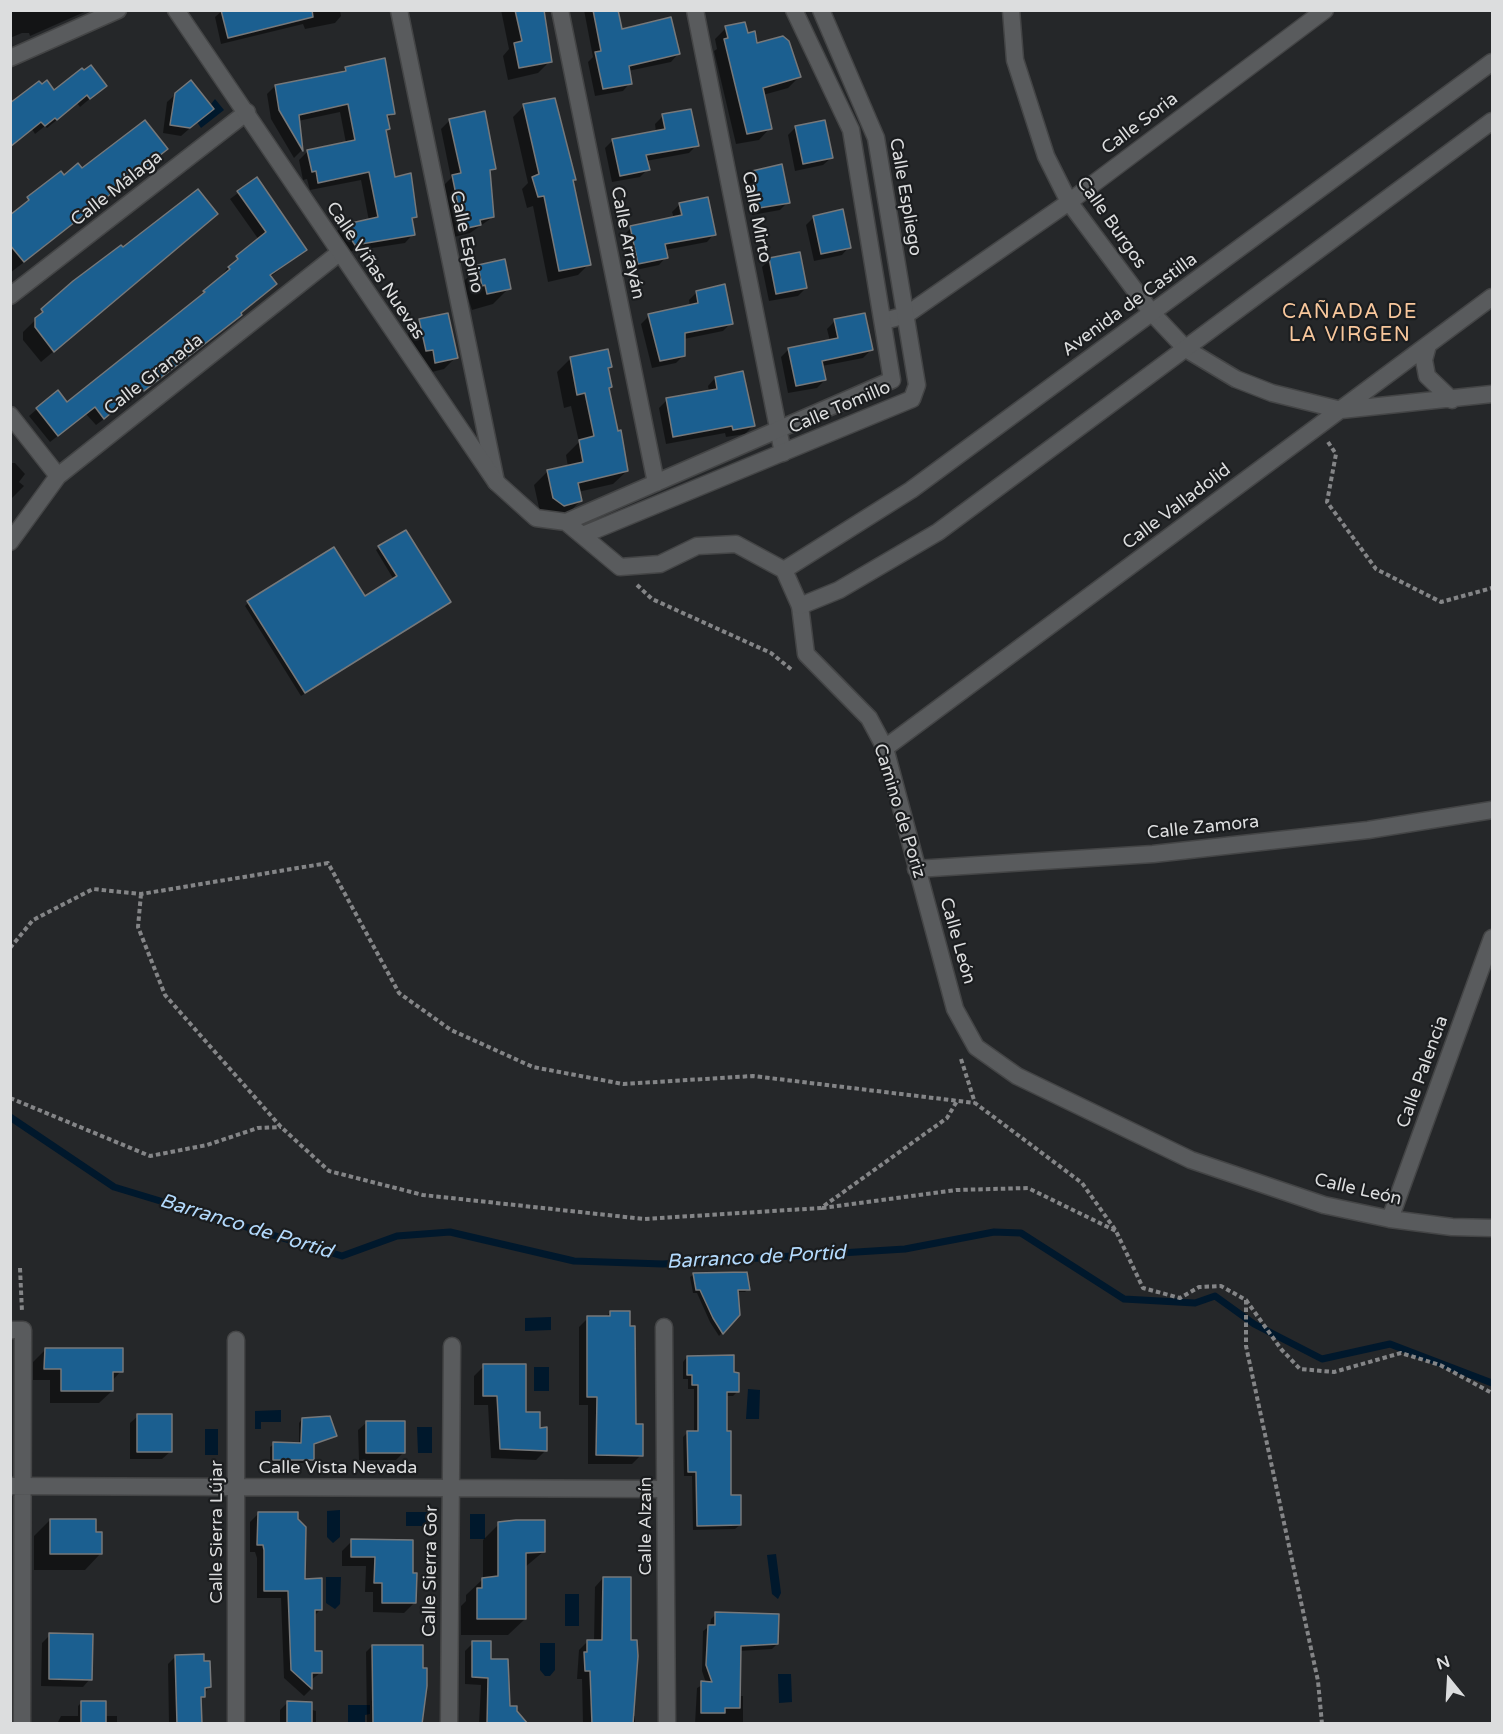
<!DOCTYPE html>
<meta charset="utf-8">
<style>
body{margin:0}
#map{position:relative;width:1503px;height:1734px;overflow:hidden;background:#252729;font-family:"Varela Round",sans-serif}
canvas{display:block}
.frame{position:absolute;inset:0;border:12px solid #dcddde;pointer-events:none}
.north{position:absolute;left:1419px;top:1650px;width:60px;height:60px;-webkit-text-stroke:4px #1b1d1f;paint-order:stroke;rotate:342deg;font-size:16px;font-weight:700;line-height:24px;text-align:center;color:#dcddde}
.north::after{content:'';display:block;margin:auto;width:21px;height:27px;background:#dcddde;clip-path:polygon(50% 0,100% 100%,50% 72%,0 100%)}
</style>
<div id="map">
<canvas width="1503" height="1734"></canvas>
<div class="frame"></div>
<div class="north">N</div>
</div>
<script>
const g = document.querySelector('canvas').getContext('2d');
g.lineJoin = 'round';
function paint(path, color) { g.fillStyle = color; g.fill(path, 'evenodd'); }
const poly = rows => new Path2D(rows.map(r => 'M' + r).join(''));
function strokePath(path, color, width, dash) { g.strokeStyle = color; g.lineWidth = width; g.lineCap = dash ? 'butt' : 'round'; g.setLineDash(dash || []); g.stroke(path); }
function drawText(font, color, halo, rows, align = 'center') {
  g.font = font + ' "Varela Round",sans-serif'; g.lineWidth = 4.5; g.setLineDash([]); g.textBaseline = 'middle'; g.strokeStyle = halo; g.fillStyle = color; for (const [text, x, y, turn = 0] of rows) {
    g.save(); g.translate(x, y); g.rotate((+turn || 0) * Math.PI / 180); g.textAlign = isNaN(turn) ? turn : align; if (halo) g.strokeText(text, 0, 0); g.fillText(text, 0, 0); g.restore();
  }
}
paint(poly([
 [215,99,224,110,201,128,197,122,215,109,211,104],
 [551,1317,551,1330,525,1331,525,1318],
 [534,1367,549,1367,549,1391,534,1391],
 [748,1389,760,1390,759,1419,746,1419],
 [281,1410,281,1422,261,1422,261,1429,255,1429,255,1411],
 [417,1427,432,1427,432,1453,418,1453],
 [205,1429,218,1429,218,1455,205,1455],
 [340,1510,340,1537,333,1543,327,1537,327,1511],
 [406,1512,431,1512,431,1526,406,1526],
 [470,1514,485,1514,485,1539,470,1539],
 [776,1554,781,1593,778,1599,772,1594,767,1555],
 [326,1577,341,1577,340,1604,335,1609,326,1603],
 [565,1594,579,1594,579,1626,565,1626],
 [540,1643,555,1643,555,1670,550,1676,545,1676,540,1670],
 [778,1674,791,1674,792,1702,779,1703],
 [348,1705,370,1705,370,1714,365,1715,365,1723,348,1723]
]), '#00182c');
paint(poly([
 [10,10,89,10,30,36,29,33,22,33,10,38],
 [223,10,344,10,340,11,341,16,335,23,305,29,303,24,221,44,215,17],
 [501,10,541,10,550,61,538,73,508,80,503,56,509,49],
 [584,10,616,10,620,31,678,54,671,62,628,71,630,83,623,91,595,96,588,62,593,57],
 [726,28,747,35,799,77,788,88,763,95,770,128,759,140,736,144,714,51,717,49,715,39],
 [346,68,394,113,386,120,388,128,384,132,394,179,415,217,411,221,413,234,405,243,346,252,334,234,342,226,369,221,361,180,310,190,307,179,303,180,299,160,308,151,346,143,340,112,298,121,302,150,294,158,271,119,267,94,275,86,340,73],
 [105,86,80,107,77,103,47,128,45,126,35,134,32,129,54,92],
 [176,94,212,109,181,136,163,133,167,102],
 [524,106,575,179,572,182,589,264,578,275,548,282,533,206,527,208,522,189,528,183,513,117],
 [663,116,697,145,689,153,646,161,648,169,640,177,612,182,605,148,613,140,656,132,655,124],
 [450,120,494,168,489,173,489,183,493,217,470,233,454,237,444,185,451,178,441,129],
 [796,127,831,158,823,165,795,171,788,135],
 [158,157,159,159,147,171,124,189,122,186,10,273,10,216,60,173,63,177,82,170],
 [752,172,788,202,780,210,752,215,745,180],
 [257,179,305,250,270,277,233,322,96,425,86,414,50,442,29,416,37,409,67,404,223,277,222,275,230,265,259,240,230,199],
 [680,204,714,234,707,242,665,250,666,257,659,265,631,271,623,236,631,228,674,218,672,212],
 [679,208,682,208,685,222,682,223],
 [216,214,41,362,23,340,23,332,74,282,123,249],
 [814,217,849,247,842,255,814,261,806,225],
 [770,259,806,288,798,296,769,301,762,267],
 [479,266,509,288,493,304,472,310,463,282],
 [697,292,731,323,723,331,684,339,684,355,676,363,652,368,641,324,649,316,690,306,689,300],
 [420,321,456,357,444,369,424,374,414,362,408,333],
 [835,321,871,350,863,358,822,366,825,380,817,388,788,393,781,357,789,349,830,341,827,329],
 [570,359,610,367,607,370,611,387,608,389,627,471,613,484,578,492,580,501,567,515,540,512,534,485,548,471,568,467,566,455,579,442,571,406,564,408,557,372],
 [715,378,753,426,745,434,726,437,725,433,666,444,659,408,667,400,709,392,708,386],
 [10,463,15,463,25,474,19,482,24,486,10,500],
 [379,547,449,602,301,696,245,606,248,603,364,598,394,580,376,550],
 [694,1274,748,1289,745,1292,736,1292,737,1318,719,1336,710,1322,697,1293,693,1293,690,1277],
 [610,1312,641,1455,632,1464,588,1464,588,1405,579,1405,579,1327,588,1318,605,1318],
 [45,1350,121,1371,112,1381,112,1391,99,1403,50,1403,50,1380,33,1380,33,1362],
 [687,1357,733,1374,738,1391,733,1396,725,1396,730,1497,740,1525,735,1529,693,1530,692,1476,684,1476,683,1437,688,1432,694,1432,694,1389,688,1389,688,1379,683,1379,683,1362],
 [484,1366,539,1429,546,1450,536,1460,491,1458,488,1405,474,1405,474,1376],
 [138,1416,170,1452,162,1459,130,1459,130,1423],
 [302,1419,335,1436,312,1446,313,1459,309,1463,270,1463,270,1447,274,1444,299,1444,299,1423],
 [366,1423,404,1452,396,1460,359,1460,358,1430],
 [258,1514,321,1609,313,1617,314,1653,320,1673,311,1680,311,1689,304,1696,284,1678,281,1598,257,1598,257,1558,255,1552,250,1552,250,1522],
 [50,1520,101,1553,85,1570,34,1570,34,1536],
 [499,1524,543,1552,524,1568,525,1619,508,1635,461,1635,461,1606,466,1601,466,1595,483,1579,483,1540],
 [352,1541,411,1541,414,1603,404,1613,373,1612,373,1592,365,1592,366,1566,342,1566,342,1551],
 [603,1578,632,1716,635,1716,635,1724,583,1724,582,1679,577,1679,579,1650,587,1642,594,1641,595,1587],
 [716,1614,777,1644,772,1649,739,1651,739,1696,743,1696,743,1724,695,1724,697,1688,706,1683,702,1671,703,1631,710,1626,711,1619],
 [50,1635,90,1679,83,1687,41,1686,42,1643],
 [473,1643,508,1707,516,1707,521,1724,479,1724,481,1685,465,1684,465,1651],
 [372,1646,420,1724,367,1724,366,1652],
 [176,1656,209,1687,200,1700,200,1724,169,1724,168,1664],
 [82,1702,105,1716,117,1716,117,1724,57,1724,61,1716,78,1716,78,1706],
 [287,1703,316,1711,316,1724,280,1724,280,1710]
]), '#0007');
strokePath(poly([
 [10,1117,114,1187,342,1256,397,1236,450,1232,574,1261,663,1264,905,1249,994,1232,1021,1233,1124,1299,1195,1303,1215,1296,1254,1324,1322,1359,1390,1344,1492,1383]
]), '#00182c', 7);
const building = poly([
 [221,10,312,10,313,17,228,38,221,10],
 [515,10,544,10,552,62,519,68,514,43,522,41,515,10],
 [593,10,618,10,622,29,671,17,680,54,629,66,632,84,603,89,595,52,601,51,593,10],
 [745,22,748,33,755,31,757,43,783,36,789,41,801,77,763,88,772,129,747,134,724,39,728,38,725,26,745,22],
 [385,58,395,114,387,115,390,129,386,130,395,177,411,173,417,217,412,218,415,235,355,245,342,225,378,217,369,172,318,183,316,171,312,172,307,150,355,140,348,104,299,115,303,151,279,110,275,85,346,71,345,67,385,58],
 [91,65,107,86,90,99,87,95,57,120,55,118,45,126,41,122,10,147,10,103,39,81,42,84,47,80,54,90,82,68,84,70,91,65],
 [191,80,214,109,190,128,170,125,175,93,191,80],
 [555,98,576,180,573,180,591,265,559,271,544,196,538,197,532,177,539,174,523,104,555,98],
 [691,109,699,146,646,155,650,170,620,176,612,139,665,129,662,114,691,109],
 [485,111,496,169,490,170,494,217,480,220,481,225,463,229,452,175,461,173,449,119,485,111],
 [145,120,168,149,159,156,161,159,137,178,135,175,24,262,10,245,10,215,29,200,27,197,61,171,64,175,78,163,82,168,145,120],
 [825,120,833,158,803,164,795,126,825,120],
 [782,164,790,203,759,208,752,171,782,164],
 [257,177,307,250,270,275,277,284,241,313,242,315,144,391,141,388,104,419,95,407,58,436,36,408,58,390,67,402,205,292,203,291,230,269,228,267,238,259,236,256,266,232,237,191,257,177],
 [198,189,218,214,54,352,35,327,35,318,43,312,41,309,73,281,121,245,123,247,198,189],
 [708,197,716,235,665,244,668,258,638,264,630,226,682,215,679,203,708,197],
 [843,209,851,248,821,254,813,216,843,209],
 [800,252,807,288,776,294,769,258,800,252],
 [505,259,511,289,487,294,485,285,482,286,478,265,505,259],
 [725,284,733,324,685,333,685,356,660,361,648,314,698,303,696,291,725,284],
 [448,313,458,358,435,363,433,350,426,351,419,319,448,313],
 [865,313,873,350,822,361,826,380,796,386,788,348,838,338,834,319,865,313],
 [608,349,612,367,608,368,612,387,609,388,618,431,621,430,628,471,578,483,582,501,564,506,553,498,547,470,583,462,579,440,594,436,585,393,577,395,570,357,608,349],
 [743,371,755,426,733,430,732,426,673,437,666,398,717,389,715,377,743,371],
 [406,530,451,602,305,693,247,601,334,547,365,596,397,576,378,546,406,530],
 [747,1272,750,1290,738,1290,740,1315,723,1334,713,1318,700,1290,696,1290,693,1273,747,1272],
 [610,1311,630,1311,630,1326,635,1326,636,1424,643,1424,643,1456,596,1455,597,1397,587,1397,587,1316,610,1316,610,1311],
 [45,1348,123,1348,123,1372,113,1372,113,1391,61,1391,61,1369,44,1369,45,1348],
 [734,1355,734,1372,739,1373,739,1392,727,1392,727,1431,731,1431,731,1495,741,1495,741,1525,697,1526,696,1472,688,1472,687,1431,698,1431,698,1385,692,1385,692,1375,687,1375,687,1356,734,1355],
 [483,1364,526,1364,526,1412,540,1412,540,1428,547,1427,547,1451,500,1449,497,1396,483,1396,483,1364],
 [137,1414,172,1414,172,1452,137,1452,137,1414],
 [330,1416,337,1436,314,1444,314,1460,273,1460,273,1442,301,1443,302,1418,330,1416],
 [366,1421,405,1421,405,1453,366,1453,366,1421],
 [258,1512,298,1512,298,1519,306,1527,305,1579,322,1578,322,1610,315,1610,315,1651,322,1651,322,1673,312,1673,312,1689,291,1670,288,1591,264,1591,264,1550,263,1545,257,1545,258,1512],
 [50,1519,96,1519,96,1532,102,1532,102,1554,50,1554,50,1519],
 [516,1520,545,1520,545,1552,526,1553,526,1619,477,1619,477,1588,482,1588,482,1578,498,1576,498,1522,516,1520],
 [351,1539,413,1540,413,1573,417,1573,416,1603,382,1603,382,1583,374,1583,375,1557,351,1557,351,1539],
 [603,1577,631,1577,631,1640,637,1640,638,1656,633,1724,592,1724,590,1671,585,1671,584,1652,587,1652,587,1640,602,1640,603,1577],
 [715,1612,779,1614,778,1644,741,1646,740,1708,725,1708,725,1713,701,1713,701,1681,712,1682,706,1665,708,1625,715,1625,715,1612],
 [49,1633,93,1634,92,1680,49,1679,49,1633],
 [472,1641,491,1641,491,1659,508,1659,510,1706,517,1706,517,1711,528,1724,487,1724,488,1678,472,1677,472,1641],
 [372,1645,423,1645,423,1668,427,1668,427,1686,422,1724,373,1724,372,1645],
 [204,1654,204,1661,210,1661,211,1687,205,1688,205,1697,201,1697,202,1724,177,1724,175,1655,204,1654],
 [81,1701,106,1701,106,1724,81,1724,81,1701],
 [287,1701,312,1702,312,1724,287,1724,287,1701]
]);
paint(building, '#1b5f90');
strokePath(building, '#76787a', 1.5);
const minor = poly([
 [399,10,496,482],
 [695,10,783,453],
 [1011,10,1015,60,1046,156,1069,202,1152,313,1186,349,1236,379,1272,393,1341,410,1492,394],
 [10,296,247,112],
 [884,321,906,315,1069,202,1325,10],
 [1428,345,1424,360,1427,376,1452,400],
 [10,415,58,476],
 [10,542,58,476,339,253],
 [800,606,806,654,869,718,885,748,955,1009,976,1047,1017,1076,1191,1160,1324,1205,1390,1219,1452,1227,1492,1228],
 [885,748,1492,297],
 [916,869,1153,854,1368,830,1492,810],
 [1390,1219,1492,938],
 [664,1327,667,1724],
 [10,1330,23,1330,22,1724],
 [236,1340,236,1724],
 [10,1486,665,1489],
 [449,1724,452,1346]
]);
const tertiary = poly([
 [176,10,496,482,536,518,566,522,892,380,851,130,794,10],
 [560,10,656,483],
 [10,58,118,10],
 [566,522,620,567,660,564,697,546,736,544,784,570,800,606,839,590,938,532,1492,121],
 [583,535,912,399,917,385,876,138,821,10],
 [784,570,911,490,1492,62]
]);
strokePath(minor, '#444546', 19);
strokePath(tertiary, '#444546', 19);
strokePath(poly([
 [1328,442,1336,454,1327,502,1376,569,1441,602,1492,588],
 [637,585,652,599,771,653,792,670],
 [141,894,138,927,165,995,281,1127,329,1171,423,1195,644,1219,821,1208,947,1118,957,1101],
 [10,948,33,920,93,889,141,894,328,863,399,993,451,1030,533,1067,623,1084,753,1076,975,1103],
 [961,1059,975,1103,1082,1183,1116,1231,1143,1288,1180,1298,1199,1287,1221,1286,1246,1300,1281,1349,1300,1369,1334,1372,1401,1353,1440,1365,1492,1393],
 [10,1098,150,1156,207,1145,258,1128,281,1127],
 [822,1208,956,1190,1028,1188,1116,1231],
 [20,1268,22,1312],
 [1246,1300,1246,1346,1318,1681,1322,1724]
]), '#848587', 4, [4.5, 3]);
strokePath(minor, '#595b5d', 16);
strokePath(tertiary, '#595b5d', 16);
drawText('18px', '#dcddde', '#1b1d1f', [
 ["Calle Soria",1140,124,-37],
 ["Calle Málaga",117,189,-38],
 ["Calle Espliego",905,197,80],
 ["Calle Mirto",756,217,79],
 ["Calle Burgos",1111,223,55],
 ["Calle Espino",466,242,78],
 ["Calle Arrayán",627,243,79],
 ["Calle Viñas Nuevas",375,271,56],
 ["Avenida de Castilla",1130,305,-36],
 ["Calle Granada",154,375,-38],
 ["Calle Tomillo",840,408,-23],
 ["Calle Valladolid",1177,507,-37],
 ["Camino de Poriz",899,811,73],
 ["Calle Zamora",1203,828,-6],
 ["Calle León",957,941,74],
 ["Calle Palencia",1423,1072,-70],
 ["Calle León",1358,1190,13],
 ["Calle Vista Nevada",338,1468],
 ["Calle Alzaín",646,1526,-90],
 ["Calle Sierra Lújar",217,1532,-90],
 ["Calle Sierra Gor",431,1571,-89]
]);
g.letterSpacing = '1.5px';
drawText('20px', '#f8c79c', '#1b1d1f', [
 ["CAÑADA DE",1350,313],
 ["LA VIRGEN",1350,336]
]);
g.letterSpacing = '0px';
drawText('italic 20px', '#b3dafd', '#1b1d1f', [
 ["Barranco de Portid",246,1227,17],
 ["Barranco de Portid",756,1258,-3]
]);
</script>
